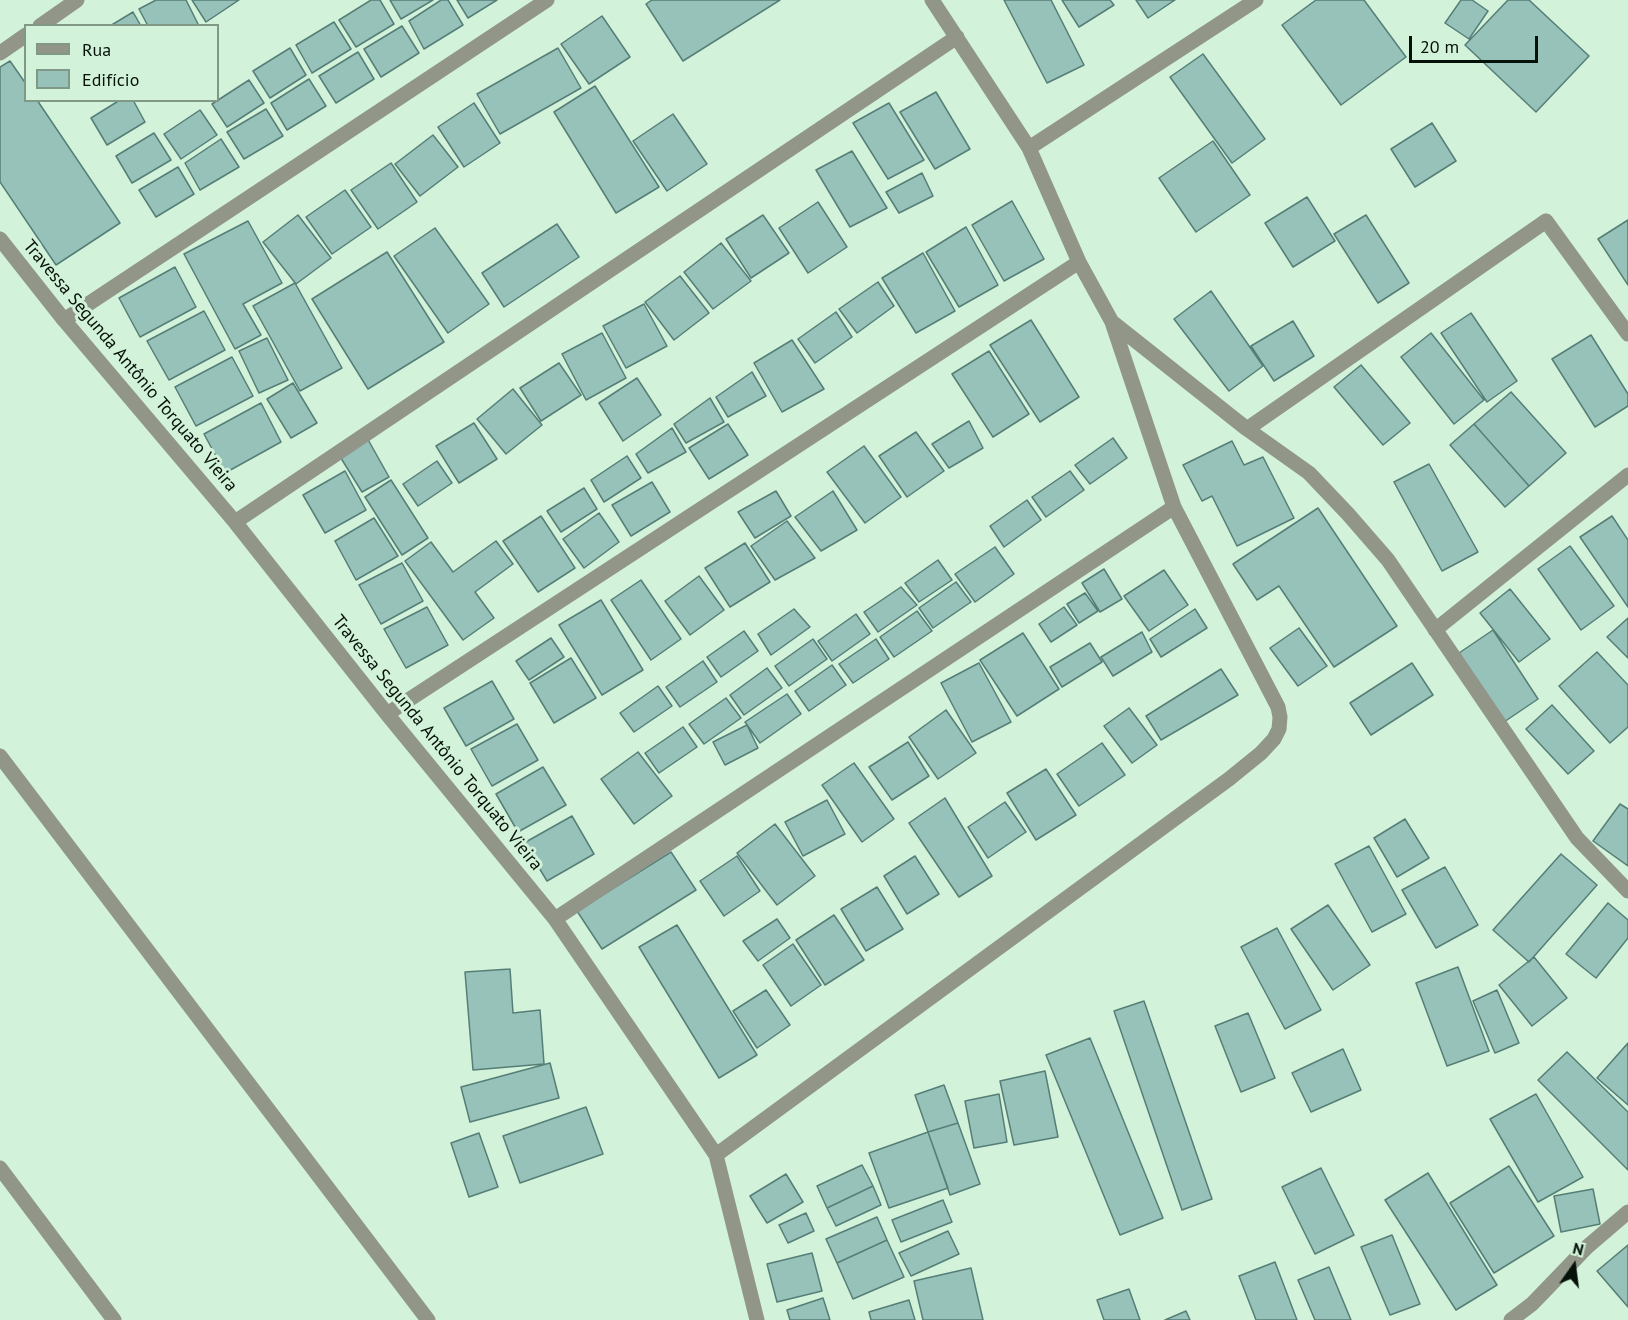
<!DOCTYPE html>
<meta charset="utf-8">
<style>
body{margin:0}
#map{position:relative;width:1628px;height:1320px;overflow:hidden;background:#d2f2d9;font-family:"PT Sans",sans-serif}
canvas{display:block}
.legend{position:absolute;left:24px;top:24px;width:195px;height:78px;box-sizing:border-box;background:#d2f2d9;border:2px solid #809886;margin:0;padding:8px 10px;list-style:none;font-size:18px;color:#061109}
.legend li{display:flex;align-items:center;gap:12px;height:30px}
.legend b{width:30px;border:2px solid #809886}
.north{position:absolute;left:1544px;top:1236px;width:60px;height:60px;-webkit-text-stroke:4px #d2f2d9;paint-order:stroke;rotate:14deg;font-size:16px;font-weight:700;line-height:24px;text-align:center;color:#061109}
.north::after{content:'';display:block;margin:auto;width:21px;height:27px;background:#061109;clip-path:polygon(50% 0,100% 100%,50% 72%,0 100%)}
.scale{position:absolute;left:1409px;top:36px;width:129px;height:27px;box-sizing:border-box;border:3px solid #061109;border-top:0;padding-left:8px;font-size:18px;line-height:21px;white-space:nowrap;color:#061109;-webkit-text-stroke:4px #d2f2d9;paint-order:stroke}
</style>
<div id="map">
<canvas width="1628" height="1320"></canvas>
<ul class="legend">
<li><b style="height:8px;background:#919688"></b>Rua</li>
<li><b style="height:16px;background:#97c2b9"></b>Edifício</li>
</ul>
<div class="north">N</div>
<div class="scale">20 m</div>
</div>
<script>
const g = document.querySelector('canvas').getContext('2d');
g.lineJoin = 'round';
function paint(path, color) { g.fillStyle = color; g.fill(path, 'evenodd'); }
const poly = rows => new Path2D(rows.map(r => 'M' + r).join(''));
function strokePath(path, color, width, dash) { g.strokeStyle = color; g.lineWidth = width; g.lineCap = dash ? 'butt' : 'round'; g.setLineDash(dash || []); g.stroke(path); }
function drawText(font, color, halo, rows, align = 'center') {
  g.font = font + ' "PT Sans",sans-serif'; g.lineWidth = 6; g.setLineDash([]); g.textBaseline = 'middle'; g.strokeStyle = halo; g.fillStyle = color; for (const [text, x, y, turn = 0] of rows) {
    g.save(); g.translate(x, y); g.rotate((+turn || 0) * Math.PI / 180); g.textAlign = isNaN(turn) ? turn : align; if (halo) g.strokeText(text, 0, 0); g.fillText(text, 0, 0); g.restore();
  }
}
const building = poly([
 [156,0,186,0,199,26,148,26,139,9,156,0],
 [192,0,239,0,206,22,192,0],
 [371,0,380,0,394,24,356,47,339,20,371,0],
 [390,0,433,0,401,19,390,0],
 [441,0,448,0,463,25,424,49,409,21,441,0],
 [457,0,497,0,468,18,457,0],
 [652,0,780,0,683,61,646,4,652,0],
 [1004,0,1051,0,1084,65,1047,83,1004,0],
 [1062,0,1110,0,1114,5,1079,27,1062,0],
 [1136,0,1175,0,1148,18,1136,0],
 [1316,0,1364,0,1406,57,1341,105,1282,25,1316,0],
 [1461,0,1472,0,1488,11,1469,39,1445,23,1461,0],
 [1508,0,1529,0,1589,56,1536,112,1465,45,1508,0],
 [133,12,141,26,110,26,133,12],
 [602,16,630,57,589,84,561,44,602,16],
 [334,22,351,49,312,73,296,45,334,22],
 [402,26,419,53,381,77,364,49,402,26],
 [290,48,306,75,270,98,253,71,290,48],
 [558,48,581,88,500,134,477,94,558,48],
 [358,52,374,79,336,103,319,76,358,52],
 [1203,54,1265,139,1232,163,1170,77,1203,54],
 [10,61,26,84,26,100,37,100,120,223,56,265,0,182,0,67,10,61],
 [309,79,326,106,287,130,271,103,309,79],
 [249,80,264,103,227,127,212,104,249,80],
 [595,86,659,187,616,213,554,112,595,86],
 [936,92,970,149,935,169,900,112,936,92],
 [120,100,133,100,145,122,107,145,91,118,120,100],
 [474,103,500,143,464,167,438,127,474,103],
 [889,103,924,160,888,179,853,123,889,103],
 [266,109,283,136,244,159,227,132,266,109],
 [200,110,217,135,181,159,164,134,200,110],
 [673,114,707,164,667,191,633,141,673,114],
 [1432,123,1456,161,1415,187,1391,149,1432,123],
 [154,133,171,160,132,183,116,156,154,133],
 [433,135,458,167,420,196,395,164,433,135],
 [221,139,239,167,200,190,185,163,221,139],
 [1213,141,1250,195,1196,232,1159,178,1213,141],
 [852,151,887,208,850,227,816,170,852,151],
 [391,163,417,202,378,229,351,190,391,163],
 [178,167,194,194,156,217,139,190,178,167],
 [922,173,933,196,899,213,886,192,922,173],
 [345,190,371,227,332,254,306,217,345,190],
 [1307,197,1335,241,1293,267,1265,223,1307,197],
 [1012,201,1044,259,1004,281,972,225,1012,201],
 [818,202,847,247,808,273,779,228,818,202],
 [298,215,331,258,296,284,263,242,298,215],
 [763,215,789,253,751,278,726,239,763,215],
 [1366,215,1409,283,1378,303,1334,234,1366,215],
 [1628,220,1628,285,1598,239,1628,220],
 [248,221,282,283,243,304,261,335,235,349,184,254,248,221],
 [557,224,579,257,504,307,482,273,557,224],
 [966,227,998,285,959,307,926,252,966,227],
 [435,228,489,304,448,333,394,256,435,228],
 [721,243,751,281,713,309,684,272,721,243],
 [387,252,444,342,368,389,312,299,387,252],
 [923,253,955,311,916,333,882,278,923,253],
 [175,267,196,307,140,337,119,298,175,267],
 [680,276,709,313,674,340,645,302,680,276],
 [878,282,894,306,857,333,839,309,878,282],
 [295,283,342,368,300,391,253,306,295,283],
 [1211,291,1263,366,1229,391,1174,319,1211,291],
 [644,304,667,346,626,368,603,326,644,304],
 [204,311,225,350,169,380,147,341,204,311],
 [836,312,852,337,815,363,798,339,836,312],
 [1471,313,1517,381,1487,402,1441,333,1471,313],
 [1031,320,1079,397,1040,422,990,345,1031,320],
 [1293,321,1314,356,1274,381,1251,346,1293,321],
 [602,333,626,378,586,400,562,354,602,333],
 [1431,333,1484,400,1454,424,1401,357,1431,333],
 [1591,335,1628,394,1628,406,1595,427,1552,359,1591,335],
 [267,338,288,380,259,393,239,351,267,338],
 [792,340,824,389,782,412,754,363,792,340],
 [989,351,1029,414,993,437,952,374,989,351],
 [232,357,253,396,196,426,175,387,232,357],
 [559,363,581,395,541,421,520,388,559,363],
 [1361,365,1410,423,1383,445,1334,387,1361,365],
 [752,372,766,396,728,417,716,397,752,372],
 [637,378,661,415,623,441,599,403,637,378],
 [293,383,317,423,291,438,267,399,293,383],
 [513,389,542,425,506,454,477,419,513,389],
 [1511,392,1566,453,1529,486,1474,424,1511,392],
 [710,398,724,422,686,443,674,424,710,398],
 [261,403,281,442,225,473,204,434,261,403],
 [969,421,983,448,949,468,932,444,969,421],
 [474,423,497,459,459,483,436,446,474,423],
 [728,424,748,455,709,479,689,448,728,424],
 [1474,424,1529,486,1505,507,1450,445,1474,424],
 [672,428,686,452,648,473,636,454,672,428],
 [916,432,944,471,907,497,879,456,916,432],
 [366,436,389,477,362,492,339,455,366,436],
 [1113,438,1127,458,1090,484,1075,465,1113,438],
 [1232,441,1244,465,1263,457,1294,518,1237,546,1212,496,1202,501,1183,465,1232,441],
 [864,446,901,497,865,523,827,472,864,446],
 [627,456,641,478,604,502,591,480,627,456],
 [437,461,452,483,418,506,403,484,437,461],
 [1429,464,1478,552,1442,571,1394,482,1429,464],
 [345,471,366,510,325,533,303,495,345,471],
 [1070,471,1084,490,1046,517,1032,497,1070,471],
 [391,480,428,538,402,555,365,497,391,480],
 [652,482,670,512,631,536,612,505,652,482],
 [584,488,597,509,561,532,547,511,584,488],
 [776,491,791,516,755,538,738,512,776,491],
 [833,491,857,530,821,551,795,517,833,491],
 [1027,500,1041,520,1004,547,990,526,1027,500],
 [1318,508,1397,626,1334,667,1279,586,1257,600,1233,564,1318,508],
 [599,513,619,542,584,568,563,539,599,513],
 [541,516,575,568,538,592,503,541,541,516],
 [1612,516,1628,540,1628,607,1580,537,1612,516],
 [374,518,398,556,356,580,335,541,374,518],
 [787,521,815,558,775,580,751,546,787,521],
 [496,541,513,564,475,592,494,618,463,640,405,561,431,542,453,572,496,541],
 [745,543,770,582,730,607,705,568,745,543],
 [1570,546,1614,606,1581,630,1538,569,1570,546],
 [995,547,1014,574,975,602,955,574,995,547],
 [938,560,952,580,919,602,905,583,938,560],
 [402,563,423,601,381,624,359,585,402,563],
 [1104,569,1122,599,1100,612,1082,583,1104,569],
 [1164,570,1188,605,1149,631,1124,596,1164,570],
 [699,576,724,610,690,635,665,601,699,576],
 [641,580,681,639,651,660,611,600,641,580],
 [956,582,971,602,933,628,919,608,956,582],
 [901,587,917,605,878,632,864,612,901,587],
 [1510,589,1550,639,1519,662,1480,613,1510,589],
 [1085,593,1098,611,1079,623,1067,604,1085,593],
 [601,600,643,670,602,695,559,625,601,600],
 [427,607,448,645,406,668,384,629,427,607],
 [1064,607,1077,625,1051,642,1039,624,1064,607],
 [794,609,810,627,771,655,758,634,794,609],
 [1195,609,1207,628,1161,657,1150,639,1195,609],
 [917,611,932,631,894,657,880,637,917,611],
 [856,614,870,634,832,661,818,641,856,614],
 [1628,618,1628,658,1607,637,1628,618],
 [1299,628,1327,666,1298,686,1270,648,1299,628],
 [1493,630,1538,699,1504,722,1459,653,1493,630],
 [744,631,758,651,721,677,707,657,744,631],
 [1142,632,1152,652,1113,676,1101,657,1142,632],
 [1023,633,1059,689,1017,716,980,660,1023,633],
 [551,638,564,657,529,680,516,661,551,638],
 [813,639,827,659,789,686,775,666,813,639],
 [876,639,889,659,853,683,839,664,876,639],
 [1090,643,1102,662,1062,687,1050,667,1090,643],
 [1597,652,1628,685,1628,727,1610,743,1559,686,1597,652],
 [571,658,596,698,554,723,530,683,571,658],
 [703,661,717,682,680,707,666,687,703,661],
 [979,663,1011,722,972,742,941,683,979,663],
 [1412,663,1433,695,1371,735,1350,703,1412,663],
 [832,665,846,685,809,711,795,691,832,665],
 [767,668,782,688,744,715,730,695,767,668],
 [1221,669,1238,695,1161,740,1146,716,1221,669],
 [492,681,514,719,466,746,444,708,492,681],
 [658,686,672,706,634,732,620,713,658,686],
 [787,694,801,714,760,743,745,722,787,694],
 [726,698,741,718,704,744,689,724,726,698],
 [1552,705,1594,751,1568,774,1526,729,1552,705],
 [1129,708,1157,745,1132,763,1104,726,1129,708],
 [946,710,976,753,938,779,909,737,946,710],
 [517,724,538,760,492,786,471,749,517,724],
 [747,725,758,748,725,765,713,742,747,725],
 [683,727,697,747,659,773,645,753,683,727],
 [908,742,929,776,892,800,869,767,908,742],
 [1102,743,1125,775,1079,806,1057,774,1102,743],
 [638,752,672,796,634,824,601,779,638,752],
 [854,763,894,819,862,842,822,785,854,763],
 [543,767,566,805,518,832,496,794,543,767],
 [1046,769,1076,815,1036,840,1007,793,1046,769],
 [945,798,992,876,959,897,909,823,945,798],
 [827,800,845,834,803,856,785,822,827,800],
 [1005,802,1026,832,988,858,968,827,1005,802],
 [1620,804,1628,809,1628,866,1593,841,1620,804],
 [572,816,594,854,547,881,524,843,572,816],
 [1405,819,1429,858,1397,877,1374,838,1405,819],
 [775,824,815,876,777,905,737,853,775,824],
 [1369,846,1406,914,1372,932,1335,864,1369,846],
 [671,852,696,890,602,949,577,911,671,852],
 [1561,854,1597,885,1529,962,1493,930,1561,854],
 [737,856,760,891,724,916,700,881,737,856],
 [915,856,939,894,907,914,884,876,915,856],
 [1445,867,1478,925,1436,948,1402,890,1445,867],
 [877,887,903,929,866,951,841,909,877,887],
 [1608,903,1628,920,1628,938,1596,978,1566,954,1608,903],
 [1328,905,1370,965,1333,990,1291,929,1328,905],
 [834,915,864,960,825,985,796,940,834,915],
 [777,919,790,938,758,961,743,941,777,919],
 [677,925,757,1055,719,1078,639,947,677,925],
 [1277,928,1321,1010,1285,1029,1241,947,1277,928],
 [793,944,821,985,791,1006,763,965,793,944],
 [1534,957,1567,998,1532,1026,1499,985,1534,957],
 [1458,967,1489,1051,1447,1066,1416,983,1458,967],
 [510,969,513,1013,540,1010,544,1064,473,1070,465,972,510,969],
 [766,990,790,1025,757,1048,733,1011,766,990],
 [1497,990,1519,1043,1495,1053,1473,1001,1497,990],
 [1144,1001,1212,1199,1182,1210,1114,1011,1144,1001],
 [1248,1013,1275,1078,1241,1092,1215,1026,1248,1013],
 [1090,1038,1163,1218,1120,1235,1046,1055,1090,1038],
 [1628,1043,1628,1105,1597,1078,1628,1043],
 [1343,1049,1361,1090,1311,1112,1292,1073,1343,1049],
 [1567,1052,1628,1112,1628,1170,1538,1080,1567,1052],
 [550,1063,559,1098,470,1122,461,1087,550,1063],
 [1045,1071,1058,1137,1014,1145,1000,1081,1045,1071],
 [944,1085,958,1123,928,1132,915,1095,944,1085],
 [999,1094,1007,1142,974,1148,965,1101,999,1094],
 [1536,1094,1583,1177,1538,1202,1490,1119,1536,1094],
 [586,1107,603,1154,520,1183,503,1136,586,1107],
 [958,1123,980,1184,950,1195,928,1132,958,1123],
 [928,1132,948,1188,889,1208,869,1153,928,1132],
 [479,1133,498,1187,469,1197,451,1143,479,1133],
 [862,1165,873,1186,827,1208,817,1186,862,1165],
 [1509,1166,1554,1236,1494,1273,1450,1203,1509,1166],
 [1321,1168,1354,1235,1315,1254,1282,1187,1321,1168],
 [1428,1173,1497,1285,1456,1310,1385,1200,1428,1173],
 [786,1174,803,1202,767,1223,750,1196,786,1174],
 [873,1186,881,1205,836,1226,827,1208,873,1186],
 [1593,1189,1600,1224,1561,1232,1554,1196,1593,1189],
 [943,1200,952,1222,901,1242,892,1220,943,1200],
 [806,1213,814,1231,788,1243,779,1225,806,1213],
 [877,1217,887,1240,837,1263,826,1239,877,1217],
 [948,1231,959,1254,911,1276,899,1253,948,1231],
 [1392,1235,1420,1304,1390,1315,1361,1247,1392,1235],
 [887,1240,904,1277,853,1299,837,1263,887,1240],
 [1628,1245,1628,1307,1597,1271,1628,1245],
 [812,1253,822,1291,777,1302,767,1264,812,1253],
 [1275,1262,1297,1320,1256,1320,1253,1312,1239,1276,1275,1262],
 [1329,1267,1351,1320,1315,1320,1298,1280,1329,1267],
 [971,1268,983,1320,923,1320,914,1281,971,1268],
 [1129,1289,1140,1320,1104,1320,1097,1300,1129,1289],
 [823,1298,830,1320,790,1320,787,1310,823,1298],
 [909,1300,915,1320,871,1320,869,1312,909,1300],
 [1186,1311,1190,1320,1165,1320,1186,1311]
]);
paint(building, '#97c2b9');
strokePath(building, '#557e77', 1.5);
strokePath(poly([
 [40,26,77,0],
 [0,53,26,35],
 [1029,148,1256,0],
 [0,239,64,320,235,522,387,714,555,919,716,1155,757,1320],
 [64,320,547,0],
 [1112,322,1247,429,1309,473,1348,514,1388,560,1577,838,1628,891],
 [1247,429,1546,221,1628,334],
 [235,522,957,37],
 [1435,630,1628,475],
 [387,714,1079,262],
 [0,756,428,1320],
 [555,919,1174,507],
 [716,1155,1229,779,1261,753,1274,739,1279,729,1280,717,1278,707,1174,507,1112,322,1079,262,1029,148,932,0],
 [0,1168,114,1320],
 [1511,1320,1532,1304,1587,1247,1628,1212]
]), '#919688', 15);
drawText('18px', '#061109', '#d2f2d9', [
 ["Travessa Segunda Antônio Torquato Vieira",130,366,50],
 ["Travessa Segunda Antônio Torquato Vieira",437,743,51]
]);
</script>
